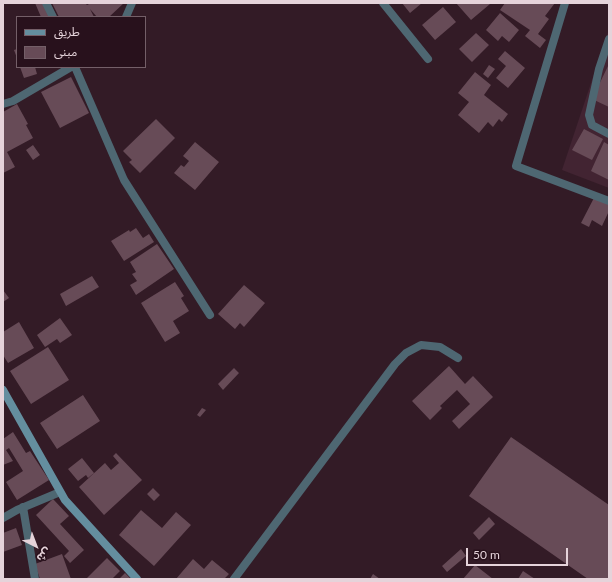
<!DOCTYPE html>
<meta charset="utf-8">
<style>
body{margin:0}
#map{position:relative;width:612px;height:582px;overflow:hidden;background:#331b26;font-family:Lato,"Noto Sans Arabic",sans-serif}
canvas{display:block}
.frame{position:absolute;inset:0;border:4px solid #e5d3da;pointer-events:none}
.legend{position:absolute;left:16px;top:16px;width:130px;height:52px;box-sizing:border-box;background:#28111c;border:1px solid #745f68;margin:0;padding:5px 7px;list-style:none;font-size:12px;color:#e5d3da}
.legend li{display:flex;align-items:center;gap:8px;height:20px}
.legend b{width:20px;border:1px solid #745f68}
.north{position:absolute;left:16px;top:526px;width:40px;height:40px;-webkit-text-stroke:3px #28111c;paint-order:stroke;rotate:138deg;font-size:11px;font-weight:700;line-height:16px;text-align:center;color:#e5d3da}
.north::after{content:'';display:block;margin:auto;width:14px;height:18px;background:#e5d3da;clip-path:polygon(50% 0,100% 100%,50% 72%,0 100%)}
.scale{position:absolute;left:466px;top:548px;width:102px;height:18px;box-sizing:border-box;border:2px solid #e5d3da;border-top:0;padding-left:5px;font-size:12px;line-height:14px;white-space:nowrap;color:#e5d3da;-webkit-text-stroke:3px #28111c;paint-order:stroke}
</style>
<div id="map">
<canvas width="612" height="582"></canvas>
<div class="frame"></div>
<ul class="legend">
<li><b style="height:5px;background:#648e9f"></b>طريق</li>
<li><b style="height:11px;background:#674b57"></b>مبنى</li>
</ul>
<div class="north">ش</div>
<div class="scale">50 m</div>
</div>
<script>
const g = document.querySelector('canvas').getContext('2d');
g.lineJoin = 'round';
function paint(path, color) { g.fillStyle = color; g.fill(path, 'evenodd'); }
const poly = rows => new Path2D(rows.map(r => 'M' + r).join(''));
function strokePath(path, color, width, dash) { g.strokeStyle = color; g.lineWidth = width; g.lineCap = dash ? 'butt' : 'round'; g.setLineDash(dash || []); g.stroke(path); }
paint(poly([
 [609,29,609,188,562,170]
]), '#422432');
paint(poly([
 [35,3,50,3,57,17,41,17],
 [52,3,85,3,87,5,91,3,124,3,109,17,97,17,90,9,94,17,59,17],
 [402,3,422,3,410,13],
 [456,3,490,3,490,4,471,20],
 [505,3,555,3,545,16,549,19,538,34,546,40,540,48,525,36,530,30,500,10],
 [443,7,456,22,435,40,422,25],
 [500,13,519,30,509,42,502,36,498,41,486,30],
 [476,33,489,45,472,62,459,49],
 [17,49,17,58,14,50],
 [505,51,525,68,508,88,496,78,506,66,498,59],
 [609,64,609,107,592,99],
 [489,65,495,69,488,78,483,74],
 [20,67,35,67,37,74,24,78],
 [475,72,491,85,484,95,508,114,502,122,499,119,493,127,488,122,479,133,458,115,469,102,458,93],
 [71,77,89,113,60,128,41,92],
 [17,104,28,124,26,125,33,138,7,152,15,167,3,173,3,112],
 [156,119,175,138,140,173,129,162,132,160,123,151],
 [584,129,603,139,592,160,572,150],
 [195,142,219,162,195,190,174,173,181,165,184,167,189,161,183,156],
 [604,142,609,145,609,180,591,171],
 [33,145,40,155,33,160,26,150],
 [596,194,609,201,609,211,602,226,592,220,589,227,581,223],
 [136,228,143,238,149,234,154,242,124,261,111,241,129,230,130,232],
 [157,244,174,269,136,295,130,285,137,281,132,274,136,272,130,262],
 [92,276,99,287,66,306,60,294],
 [175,282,184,296,181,298,189,311,173,321,180,333,165,342,141,303],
 [244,285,265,303,244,327,240,323,235,329,218,314],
 [3,290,9,298,3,302],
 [60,318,72,335,60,343,57,339,45,347,37,335],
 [19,322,34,348,8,363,3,355,3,332],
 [48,347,69,380,31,404,10,371],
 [449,366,465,384,473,376,493,397,459,429,452,421,470,404,457,390,440,406,442,408,430,420,412,401],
 [234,368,239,373,223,390,218,384],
 [83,395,100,421,57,449,40,423],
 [202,408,206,410,200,417,197,415],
 [13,432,26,453,30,451,49,480,17,500,6,482,23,471,9,448,6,450,13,461,3,465,3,439],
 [511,437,609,505,609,579,588,579,469,496],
 [116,453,142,480,104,515,79,487,105,463,111,470,119,463,113,456],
 [82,458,94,473,88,478,86,475,78,481,68,469],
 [153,488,160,495,154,501,147,494],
 [53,499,69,516,60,524,84,550,70,563,64,556,69,551,36,515],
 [141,510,162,528,176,512,191,525,154,566,119,535],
 [489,517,495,524,479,540,473,533],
 [16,528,22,545,3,552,3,533],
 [461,549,466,556,447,572,442,566],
 [62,554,71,579,40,579,35,564],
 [107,558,120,571,112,579,86,579],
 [193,559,204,569,212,560,229,574,224,579,176,579],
 [475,565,493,579,463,579],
 [523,571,535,579,518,579],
 [125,573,131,579,119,579],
 [373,574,380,579,370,579]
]), '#674b57');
strokePath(poly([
 [609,39,599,69,589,115,592,125,609,134]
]), '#4e6772', 8);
strokePath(poly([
 [46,3,53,17],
 [383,3,428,59],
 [565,3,516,166,609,201],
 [126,17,132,3],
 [75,67,124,180,210,315],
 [3,104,13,101,71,67],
 [23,507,35,579],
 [3,518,17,510,60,492],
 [234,579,395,364,406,353,421,345,440,347,458,358]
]), '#4e6772', 8);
strokePath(poly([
 [3,390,65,500,137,579]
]), '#648e9f', 8);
</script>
